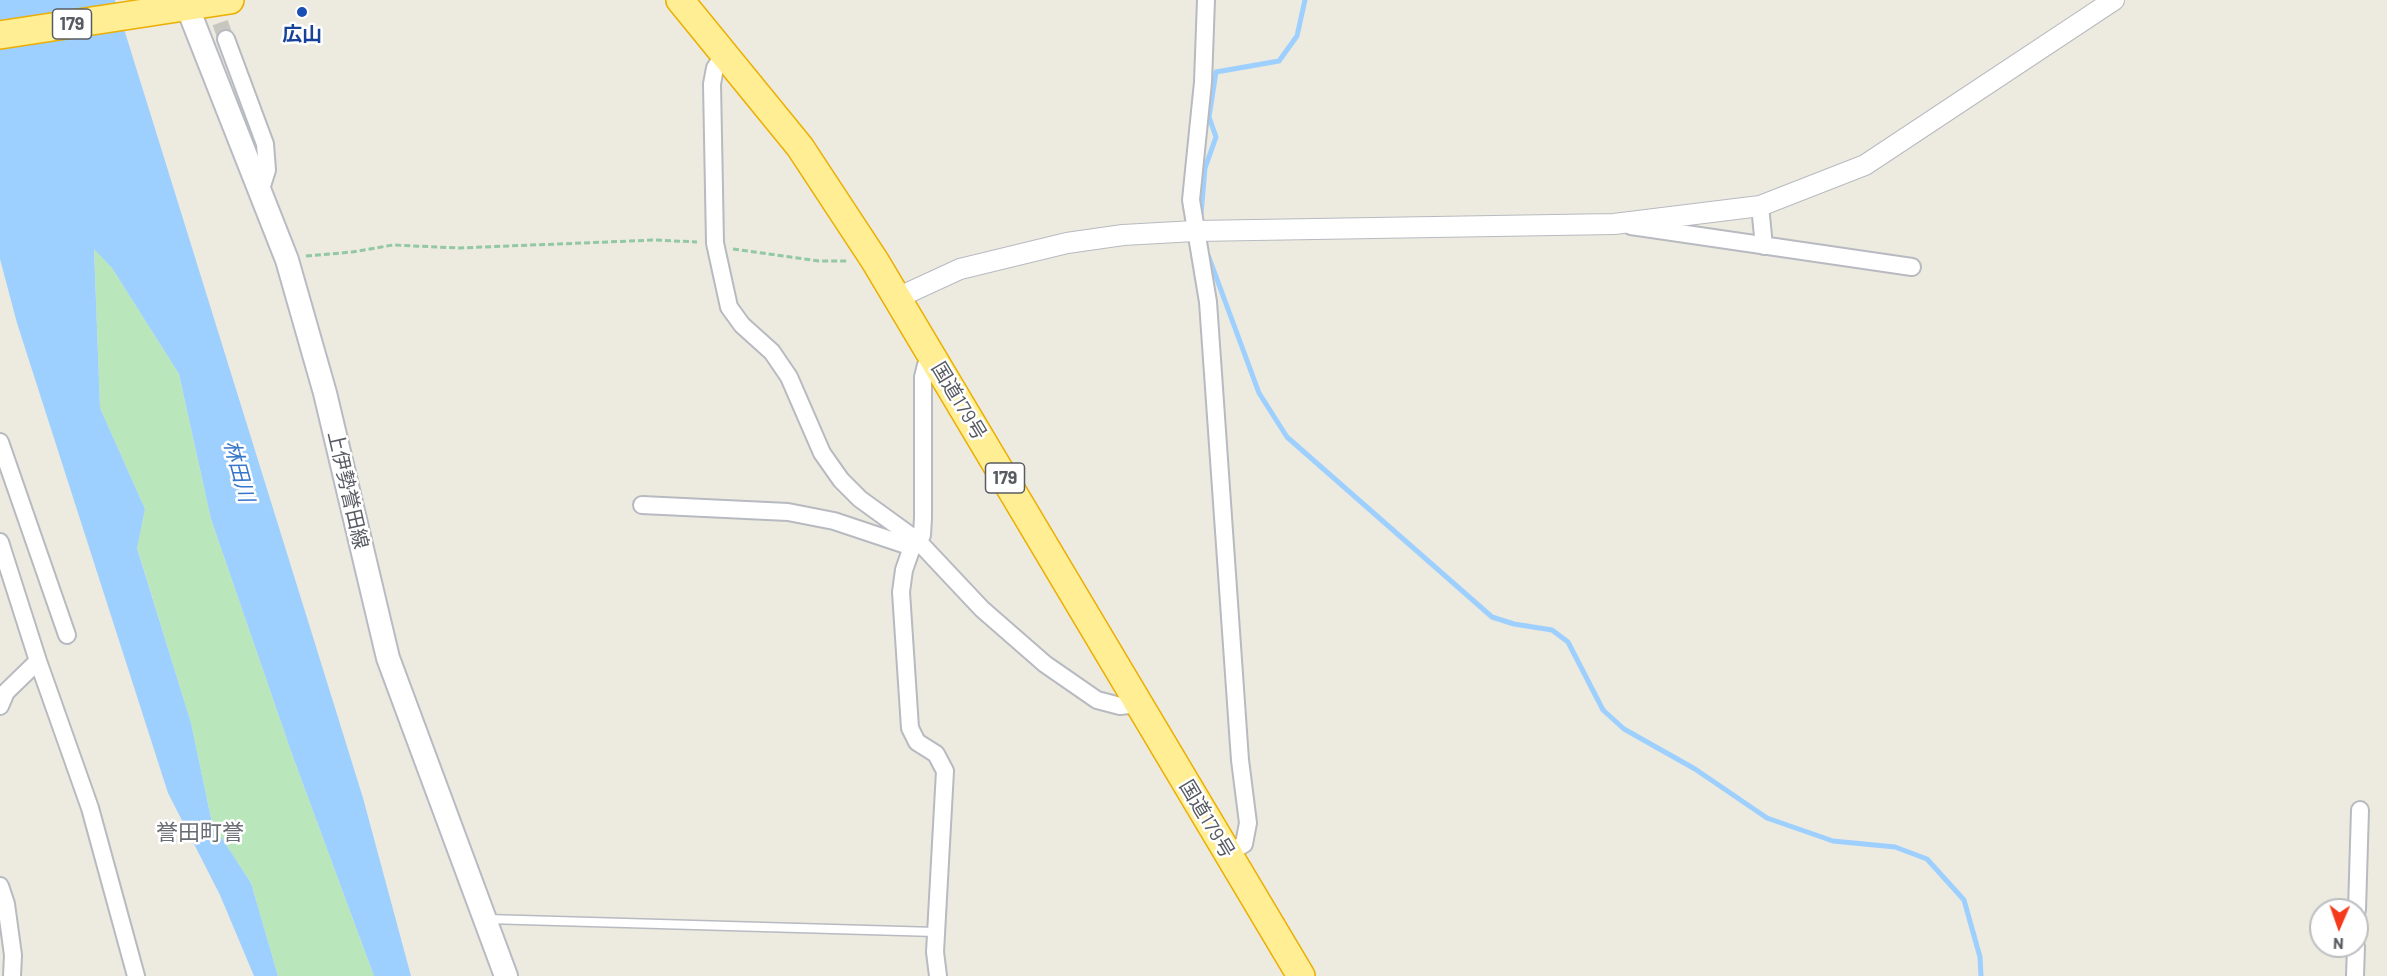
<!DOCTYPE html>
<meta charset="utf-8">
<style>
body{margin:0}
#map{position:relative;width:2387px;height:976px;overflow:hidden;background:#edeadf;font-family:Barlow,sans-serif}
canvas{display:block}
.north{position:absolute;left:2309px;top:898px;width:60px;height:60px;box-sizing:border-box;background:#fff;border:2px solid #bcbec0;border-radius:50%;rotate:182deg;font-size:16px;font-weight:700;line-height:24px;text-align:center;color:#585c62}
.north::after{content:'';display:block;margin:auto;width:21px;height:27px;background:#f5391c;clip-path:polygon(50% 0,100% 100%,50% 72%,0 100%)}
</style>
<div id="map">
<canvas width="2387" height="976"></canvas>
<div class="north">N</div>
</div>
<script>
const g = document.querySelector('canvas').getContext('2d');
g.lineJoin = 'round';
function paint(path, color) { g.fillStyle = color; g.fill(path, 'evenodd'); }
const poly = rows => new Path2D(rows.map(r => 'M' + r).join(''));
function strokePath(path, color, width, dash) { g.strokeStyle = color; g.lineWidth = width; g.lineCap = dash ? 'butt' : 'round'; g.setLineDash(dash || []); g.stroke(path); }
function drawText(font, color, halo, rows, align = 'center') {
  g.font = font + ' Barlow,"Noto Sans JP",sans-serif'; g.lineWidth = 5; g.setLineDash([]); g.textBaseline = 'middle'; g.strokeStyle = halo; g.fillStyle = color; for (const [text, x, y, turn = 0] of rows) {
    g.save(); g.translate(x, y); g.rotate((+turn || 0) * Math.PI / 180); g.textAlign = isNaN(turn) ? turn : align; if (halo) g.strokeText(text, 0, 0); g.fillText(text, 0, 0); g.restore();
  }
}
paint(poly([
 [94,248,112,268,179,374,211,519,292,754,374,976,278,976,251,883,212,823,191,723,137,547,145,509,100,408]
]), '#b9e7bb');
paint(poly([
 [0,0,115,0,363,798,411,976,374,976,292,754,211,519,179,374,112,268,94,249,100,408,145,509,137,548,191,723,212,823,251,883,278,976,254,976,220,895,168,793,17,323,0,259]
]), '#9dcfff');
strokePath(poly([
 [1201,214,1205,168,1216,137,1209,117,1216,72,1279,61,1297,36,1305,0],
 [1208,255,1259,393,1287,437,1492,617,1514,624,1552,630,1568,642,1603,710,1624,729,1695,769,1767,818,1833,841,1895,847,1927,859,1964,900,1980,957,1981,976]
]), '#9dcfff', 5);
strokePath(poly([
 [212,0,226,39]
]), '#c8c6c0', 16, [16, 8]);
const service = poly([
 [487,919,936,932]
]);
const minor = poly([
 [1206,0,1203,82,1191,200,1208,302,1240,760,1248,823,1244,844,1227,854],
 [226,39,265,144,267,170,260,192],
 [725,53,715,68,712,84,715,243,729,307,742,325,772,352,789,377,822,453,841,480,860,499,918,541,922,535,923,518,923,377,926,365,933,358],
 [1760,206,1764,246],
 [1631,226,1912,267],
 [0,442,67,635],
 [642,505,788,512,834,521,912,547],
 [0,542,38,661,90,808,136,976],
 [0,706,6,692,38,661],
 [0,886,6,904,13,955,12,976],
 [2357,910,2360,810],
 [938,976,935,952,945,771,936,754,917,742,910,728,901,592,904,570,912,547,918,541,982,609,1045,664,1097,700,1120,706,1139,704],
 [2355,976,2356,946]
]);
const tertiary = poly([
 [897,298,960,269,1067,243,1123,235,1195,231,1614,224,1760,206,1865,165,2114,0]
]);
const secondary = poly([
 [187,6,287,260,325,393,388,658,506,976]
]);
const trunk = poly([
 [680,0,800,147,875,261,1301,976],
 [0,35,230,0]
]);
strokePath(service, '#b7bac0', 11);
strokePath(minor, '#b7bac0', 20);
strokePath(tertiary, '#b7bac0', 22);
strokePath(secondary, '#b8bbc3', 26);
strokePath(trunk, '#ecae00', 30);
strokePath(poly([
 [733,249,819,261,848,261],
 [306,256,352,252,393,245,459,248,656,240,697,242]
]), '#92c8a4', 3, [6, 3]);
strokePath(service, '#fff', 8);
strokePath(minor, '#fff', 16);
strokePath(tertiary, '#fff', 20);
strokePath(secondary, '#fff', 22);
strokePath(trunk, '#ffee93', 27);
for (const [x, y, r, color] of [
 [302,12,6,"#1a4fb4"]
]) { const dot = new Path2D(); dot.arc(x, y, r, 0, 2 * Math.PI); g.fillStyle = color; g.fill(dot); strokePath(dot, '#fff', 2); }
for (const [x, y, w] of [
 [72,24,39],
 [1005,478,39]
]) { const box = new Path2D(); box.roundRect(x - w / 2, y - 15, w, 30, 4.5); g.fillStyle = '#fff'; g.fill(box); strokePath(box, '#585c62', 1.5); }
drawText('bold 18px', '#585c62', null, [
 ["179",72,24],
 ["179",1005,478]
]);
drawText('bold 20px', '#164399', '#fff', [
 ["広山",302,34]
]);
drawText('20px', '#585c62', '#fff', [
 ["国道179号",959,401,59],
 ["上伊勢誉田線",348,490,77],
 ["国道179号",1207,819,59]
]);
drawText('italic 21px', '#3777ca', '#fff', [
 ["林田川",239,471,75]
]);
drawText('22px', '#696e74', '#fff', [
 ["誉田町誉",200,833]
]);
</script>
